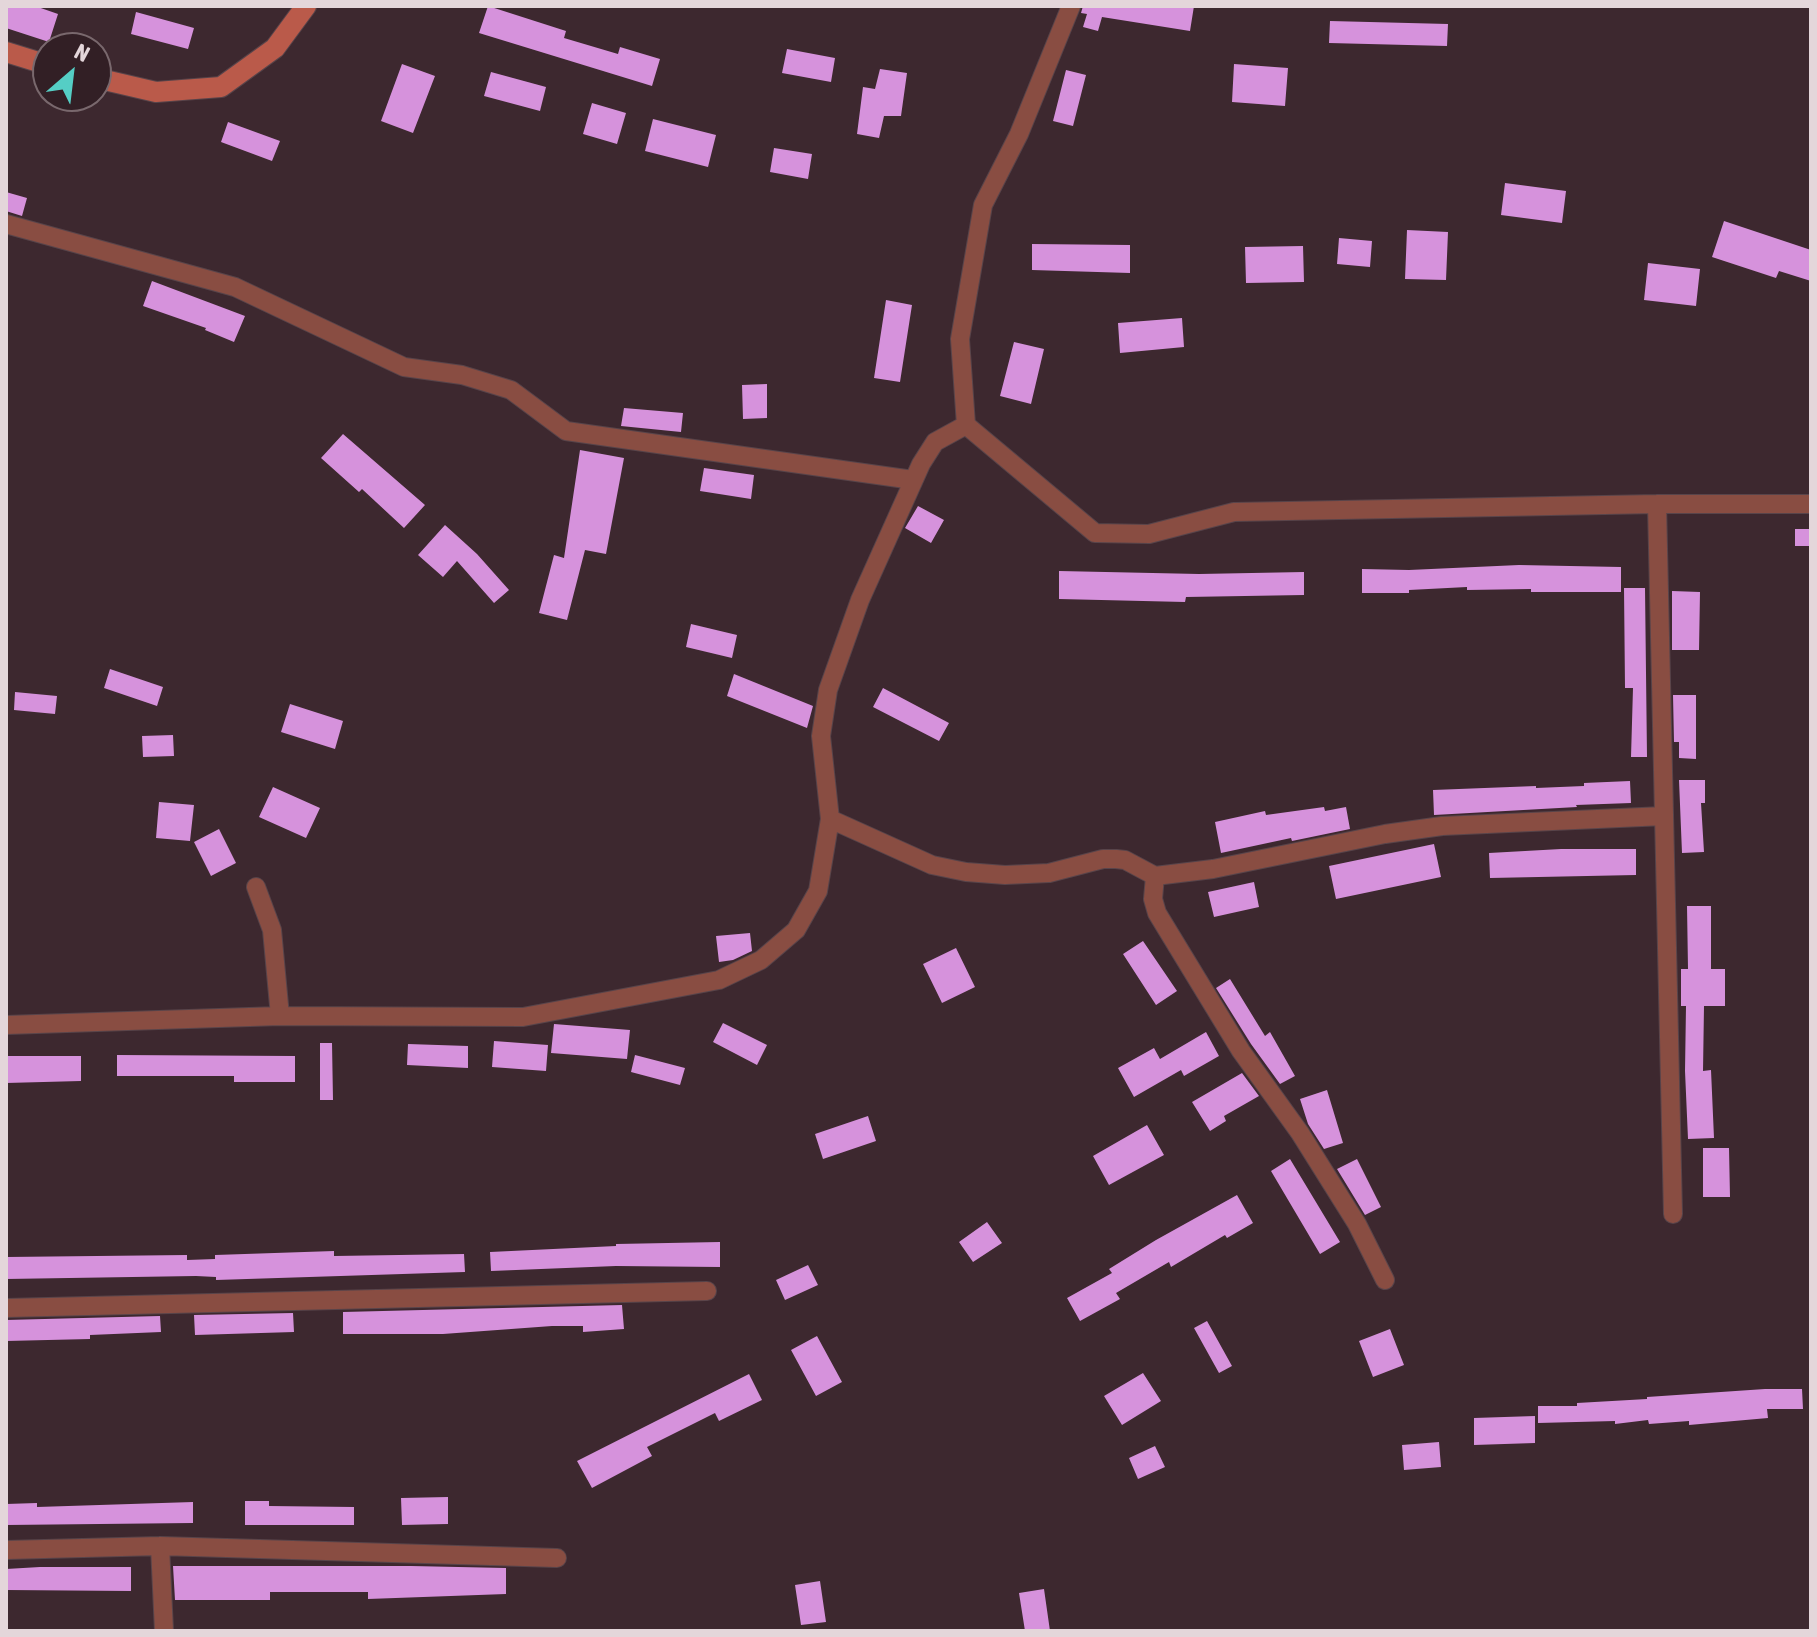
<!DOCTYPE html>
<style>
body{margin:0}
#map{position:relative;width:1817px;height:1637px;overflow:hidden;background:#3d282f;font-family:"Asap Condensed",sans-serif}
canvas{display:block}
.frame{position:absolute;inset:0;border:8px solid #e4d6da;pointer-events:none}
.north{position:absolute;left:32px;top:32px;width:80px;height:80px;box-sizing:border-box;background:#321f25;border:2px solid #79686d;border-radius:50%;rotate:28deg;font-size:22px;font-weight:700;line-height:32px;text-align:center;color:#e4d6da}
.north::after{content:'';display:block;margin:auto;width:28px;height:36px;background:#55cec5;clip-path:polygon(50% 0,100% 100%,50% 72%,0 100%)}
</style>
<div id="map">
<canvas width="1817" height="1637"></canvas>
<div class="frame"></div>
<div class="north">N</div>
</div>
<script>
const g = document.querySelector('canvas').getContext('2d');
g.lineJoin = 'round';
function paint(path, color) { g.fillStyle = color; g.fill(path, 'evenodd'); }
const poly = rows => new Path2D(rows.map(r => 'M' + r).join(''));
function strokePath(path, color, width, dash) { g.strokeStyle = color; g.lineWidth = width; g.lineCap = dash ? 'butt' : 'round'; g.setLineDash(dash || []); g.stroke(path); }
paint(poly([
 [6,6,35,6,58,14,49,42,6,28],
 [488,6,566,31,564,38,618,54,620,47,660,59,652,86,479,33],
 [1083,6,1194,6,1190,31,1102,17,1098,31,1083,27,1087,14,1081,13],
 [136,12,194,28,188,49,131,34],
 [1330,21,1448,24,1447,46,1329,43],
 [787,49,835,58,831,82,782,73],
 [402,64,435,76,413,133,381,121],
 [1234,64,1288,68,1285,106,1232,102],
 [880,69,907,73,901,116,884,116,879,138,857,134,863,87,875,89],
 [1066,70,1086,75,1073,126,1053,121],
 [491,72,546,87,540,111,484,96],
 [592,103,626,113,617,144,583,134],
 [653,119,716,135,708,167,645,151],
 [228,122,280,141,272,161,221,142],
 [774,148,812,154,808,179,770,172],
 [1505,183,1566,191,1562,223,1501,215],
 [6,192,27,198,22,216,6,211],
 [1724,221,1811,250,1811,281,1779,271,1776,278,1712,257],
 [1407,230,1448,232,1446,280,1405,279],
 [1339,238,1372,241,1370,267,1337,264],
 [1032,244,1130,245,1130,273,1032,270],
 [1303,246,1304,282,1246,283,1245,247],
 [1648,263,1700,269,1696,306,1644,300],
 [152,281,245,316,234,342,205,330,206,328,143,306],
 [886,300,912,305,900,382,874,378],
 [1182,318,1184,347,1120,353,1118,323],
 [1014,342,1044,349,1031,404,1000,396],
 [767,384,767,418,743,419,742,385],
 [624,408,683,413,681,432,621,426],
 [343,434,425,505,404,528,362,489,359,492,321,458],
 [580,450,624,458,606,554,585,550,567,620,539,613,554,555,564,558],
 [704,468,754,475,751,499,700,491],
 [918,506,944,520,931,543,905,528],
 [445,525,477,554,509,590,494,603,457,561,443,577,418,555],
 [1795,529,1811,529,1811,546,1795,546],
 [1519,565,1621,567,1621,592,1531,592,1531,589,1467,590,1467,587,1409,590,1409,593,1362,593,1362,569,1409,570],
 [1059,571,1199,574,1304,572,1304,595,1186,597,1185,602,1059,599],
 [1624,588,1645,588,1647,757,1631,757,1633,688,1625,688],
 [1672,591,1700,592,1699,650,1672,650],
 [691,624,737,635,732,658,686,647],
 [110,669,163,687,157,706,104,688],
 [734,674,813,706,807,728,727,696],
 [883,688,949,723,939,741,873,707],
 [15,692,57,696,55,714,14,710],
 [1673,695,1696,695,1696,759,1679,758,1679,742,1674,742],
 [290,704,343,721,335,749,281,732],
 [173,735,174,756,143,757,142,736],
 [1679,780,1705,780,1705,803,1701,803,1704,852,1682,853],
 [1630,781,1631,803,1576,805,1577,807,1434,815,1433,790,1536,786,1536,788,1584,786,1584,783],
 [273,787,320,808,306,838,259,817],
 [159,802,194,805,190,841,156,838],
 [1324,807,1325,811,1346,807,1350,829,1292,841,1291,838,1221,853,1215,822,1265,811,1266,815],
 [219,829,236,863,211,876,194,842],
 [1434,844,1441,877,1336,899,1329,866],
 [1561,849,1636,849,1636,875,1490,878,1489,853],
 [1254,882,1259,907,1214,917,1208,892],
 [1687,906,1711,906,1711,969,1725,969,1725,1006,1704,1006,1703,1071,1711,1070,1714,1138,1688,1139,1685,1071,1686,1006,1681,1006,1681,969,1688,969],
 [750,933,752,951,733,960,719,962,716,936],
 [1143,941,1177,991,1156,1005,1123,954],
 [956,948,975,987,942,1003,923,964],
 [1230,979,1265,1036,1270,1032,1295,1076,1280,1084,1251,1044,1216,988],
 [723,1023,767,1045,757,1065,713,1042],
 [554,1024,630,1030,627,1059,551,1053],
 [1206,1032,1219,1056,1184,1076,1181,1070,1134,1097,1118,1068,1154,1048,1160,1059],
 [494,1041,548,1045,546,1071,492,1067],
 [320,1043,332,1043,333,1100,320,1100],
 [408,1044,468,1046,468,1068,407,1065],
 [117,1055,295,1056,295,1082,234,1082,234,1076,117,1076],
 [635,1055,685,1068,680,1085,631,1072],
 [6,1056,81,1056,81,1081,6,1083],
 [1242,1073,1259,1096,1224,1116,1226,1121,1210,1131,1192,1102],
 [1327,1090,1343,1143,1324,1149,1308,1124,1300,1099],
 [868,1116,876,1141,823,1159,815,1134],
 [1147,1125,1164,1155,1109,1185,1093,1156],
 [1703,1148,1729,1148,1730,1197,1703,1197],
 [1290,1159,1340,1242,1320,1254,1271,1171],
 [1357,1159,1381,1207,1365,1215,1337,1169],
 [1237,1195,1253,1223,1227,1238,1225,1235,1171,1267,1169,1262,1116,1293,1120,1299,1080,1321,1067,1298,1112,1273,1109,1269,1156,1240],
 [987,1222,1002,1243,973,1262,959,1242],
 [720,1242,720,1267,616,1266,491,1271,490,1252,616,1246,616,1244],
 [334,1251,334,1256,464,1254,465,1272,216,1280,216,1277,196,1276,6,1279,6,1257,187,1255,187,1260,215,1259,215,1255],
 [808,1265,818,1285,785,1300,776,1280],
 [622,1305,624,1329,583,1332,583,1326,552,1326,443,1334,343,1334,343,1312],
 [293,1313,294,1332,195,1335,194,1315],
 [160,1316,161,1332,90,1335,90,1339,6,1341,6,1320],
 [1207,1321,1232,1366,1219,1373,1194,1328],
 [1390,1329,1404,1365,1373,1377,1359,1341],
 [817,1336,842,1382,816,1396,791,1350],
 [1143,1373,1161,1401,1122,1425,1104,1396],
 [749,1374,762,1400,719,1421,715,1413,647,1447,652,1456,592,1488,577,1461],
 [1765,1389,1802,1389,1803,1409,1767,1409,1768,1418,1689,1425,1689,1421,1649,1424,1648,1420,1615,1424,1615,1421,1538,1423,1538,1406,1577,1406,1577,1403,1647,1399,1647,1397],
 [1535,1416,1535,1443,1474,1445,1474,1418],
 [1439,1442,1441,1467,1404,1470,1402,1445],
 [1155,1446,1165,1467,1138,1479,1129,1458],
 [448,1497,448,1524,402,1525,401,1498],
 [245,1501,269,1501,269,1506,354,1507,354,1525,245,1525],
 [193,1502,193,1523,6,1525,6,1504,37,1503,37,1507],
 [173,1566,411,1566,506,1568,506,1594,368,1599,368,1592,270,1592,270,1600,175,1600],
 [40,1567,131,1567,131,1591,6,1590,6,1569],
 [820,1581,826,1622,801,1625,795,1585],
 [1044,1589,1050,1631,1025,1631,1019,1593]
]), '#d692dc');
const minor = poly([
 [1071,6,1019,134,983,205,960,339,966,425,1095,533,1149,534,1234,512,1657,504,1811,504],
 [6,224,235,287,404,367,462,375,511,390,566,431,913,480],
 [1657,504,1673,1214],
 [830,819,932,865,966,872,1005,875,1049,873,1103,859,1116,859,1125,860,1155,876,1153,899,1157,913,1241,1051,1300,1133,1357,1224,1385,1280],
 [1155,876,1213,869,1385,834,1442,826,1664,816],
 [256,887,272,930,280,1016],
 [6,1025,280,1016,523,1017,719,980,761,960,796,930,818,891,830,819,821,736,828,690,860,600,921,464,935,442,966,425],
 [6,1308,707,1291],
 [160,1546,164,1631],
 [6,1550,160,1546,557,1558]
]);
const secondary = poly([
 [6,52,48,65],
 [96,78,156,92,221,87,275,48,306,6]
]);
strokePath(minor, '#58444a', 20);
strokePath(secondary, '#58444a', 22);
strokePath(minor, '#894d42', 18);
strokePath(secondary, '#ba5a4a', 20);
</script>
